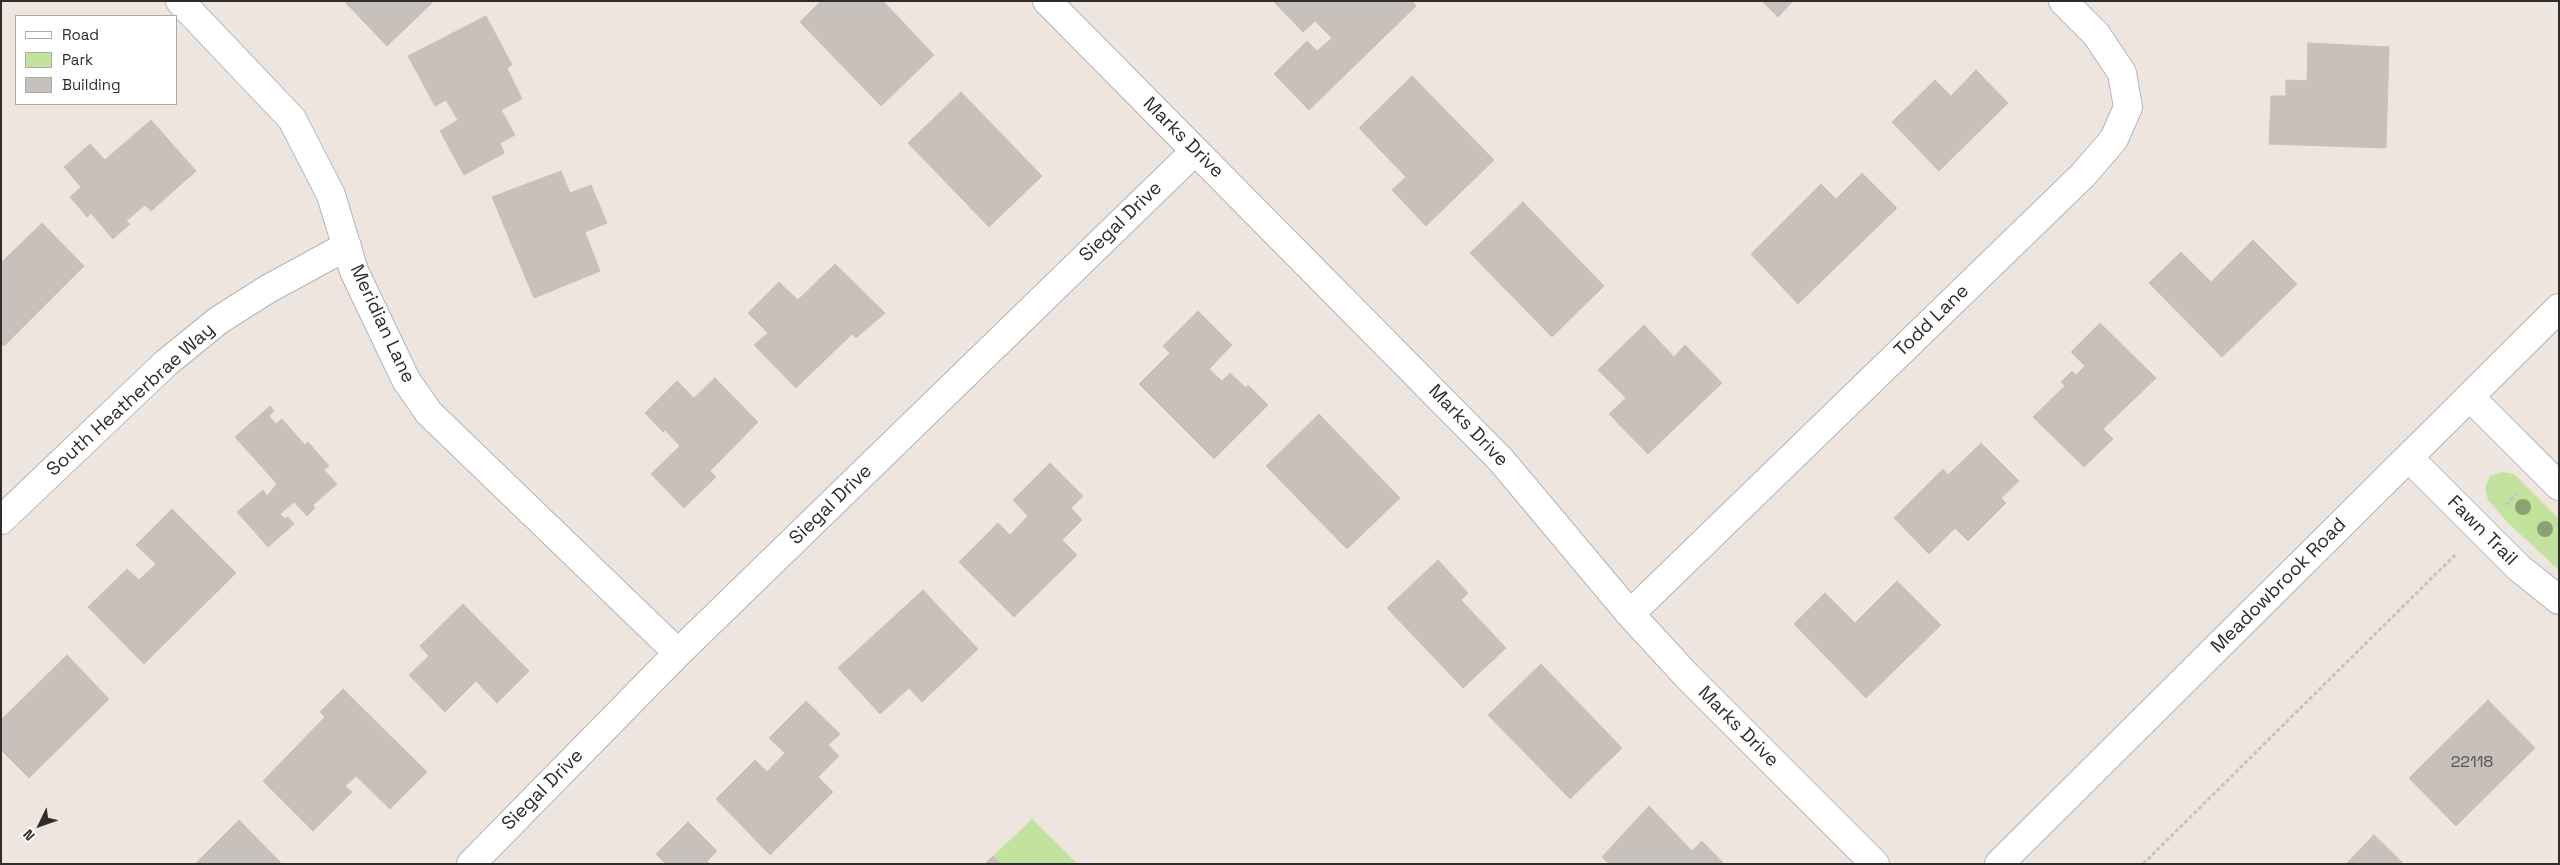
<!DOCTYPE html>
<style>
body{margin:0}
#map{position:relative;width:2560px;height:865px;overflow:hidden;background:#eee5df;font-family:"Space Grotesk",sans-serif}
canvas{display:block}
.frame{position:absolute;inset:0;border:2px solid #2d2d2d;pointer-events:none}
.legend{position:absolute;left:15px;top:15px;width:162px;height:90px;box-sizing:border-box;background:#fff;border:1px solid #ababab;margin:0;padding:6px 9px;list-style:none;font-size:15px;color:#2d2d2d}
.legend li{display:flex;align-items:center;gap:10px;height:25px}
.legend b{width:25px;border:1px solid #ababab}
.north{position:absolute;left:15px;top:800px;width:50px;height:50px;-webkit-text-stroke:4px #fff;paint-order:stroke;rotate:228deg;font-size:14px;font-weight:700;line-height:20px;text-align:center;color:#2d2d2d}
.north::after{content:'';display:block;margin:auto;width:18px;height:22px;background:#2d2d2d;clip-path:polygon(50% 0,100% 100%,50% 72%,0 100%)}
</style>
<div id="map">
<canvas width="2560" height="865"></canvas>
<div class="frame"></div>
<ul class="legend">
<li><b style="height:6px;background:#fff"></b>Road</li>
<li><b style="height:14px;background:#c2e39d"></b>Park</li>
<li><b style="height:14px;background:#c7c0bb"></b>Building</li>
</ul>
<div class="north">N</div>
</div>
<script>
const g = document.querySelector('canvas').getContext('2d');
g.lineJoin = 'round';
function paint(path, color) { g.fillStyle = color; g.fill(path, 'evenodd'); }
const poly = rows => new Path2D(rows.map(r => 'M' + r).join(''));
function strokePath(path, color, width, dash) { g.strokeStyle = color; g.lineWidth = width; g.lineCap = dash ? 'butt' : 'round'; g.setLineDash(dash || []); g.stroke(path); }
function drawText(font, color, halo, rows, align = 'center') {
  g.font = font + ' "Space Grotesk",sans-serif'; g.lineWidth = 5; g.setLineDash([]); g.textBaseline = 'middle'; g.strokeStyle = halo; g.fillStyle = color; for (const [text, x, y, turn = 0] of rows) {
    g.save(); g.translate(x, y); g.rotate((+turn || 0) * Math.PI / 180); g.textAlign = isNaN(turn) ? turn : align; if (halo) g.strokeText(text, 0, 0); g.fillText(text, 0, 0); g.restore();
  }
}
paint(poly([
 [2502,472,2514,474,2559,519,2559,570,2508,523,2488,500,2485,488,2490,476],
 [1032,819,1078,864,1001,864,993,856]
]), '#c2e39d');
const building = poly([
 [344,1,434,1,387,46,344,1],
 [821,1,883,1,934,55,881,106,800,22,821,1],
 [1273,1,1412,1,1416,6,1309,110,1274,74,1307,41,1317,51,1332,38,1315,21,1303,32,1273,1],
 [1762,1,1793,1,1778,17,1762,1],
 [486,16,512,65,507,68,522,99,501,110,515,135,500,143,504,153,464,175,440,131,458,120,446,100,435,106,408,56,486,16],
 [2308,43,2389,47,2386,148,2269,144,2271,96,2286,96,2286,80,2307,81,2308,43],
 [1976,70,2008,103,1939,171,1892,122,1935,80,1951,96,1976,70],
 [1412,76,1494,160,1426,226,1392,190,1406,177,1359,128,1412,76],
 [961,92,1042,176,989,227,908,143,961,92],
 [151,120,196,171,151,211,145,205,126,221,130,224,113,239,91,213,87,217,70,197,81,187,64,167,90,144,105,160,151,120],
 [561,171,570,193,591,185,607,223,585,232,600,271,534,298,492,197,561,171],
 [1862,173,1897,208,1798,304,1751,254,1821,184,1836,199,1862,173],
 [1523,202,1604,286,1552,337,1470,253,1523,202],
 [42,223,84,266,4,346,1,343,1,263,42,223],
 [2253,240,2297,284,2222,357,2149,283,2181,252,2211,282,2253,240],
 [835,264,885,313,856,338,852,334,796,388,754,345,768,333,748,313,779,282,798,300,835,264],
 [1198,311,1232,345,1209,369,1222,381,1230,373,1246,388,1248,385,1268,405,1214,459,1139,384,1170,353,1163,346,1198,311],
 [2100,323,2156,378,2103,429,2113,439,2084,467,2033,417,2065,386,2061,382,2072,371,2076,375,2085,366,2071,352,2100,323],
 [1644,325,1674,357,1685,345,1722,383,1648,454,1609,414,1626,398,1598,370,1644,325],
 [715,378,758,422,710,471,716,477,684,508,651,474,680,446,665,430,663,432,645,413,677,381,694,398,715,378],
 [270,406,274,411,269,416,276,424,282,419,305,445,308,442,329,466,324,470,337,484,313,505,315,508,307,516,294,502,280,514,285,519,288,517,294,524,268,547,237,512,263,490,267,496,277,484,235,437,270,406],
 [1319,414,1400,498,1347,549,1266,466,1319,414],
 [1981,443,2019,481,2001,498,2006,503,1968,541,1955,528,1929,554,1894,518,1943,469,1948,475,1981,443],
 [1050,463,1083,496,1071,508,1082,520,1062,540,1077,555,1014,617,959,562,998,523,1010,535,1028,516,1013,500,1050,463],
 [172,509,236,573,144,664,88,607,127,569,139,580,156,564,136,545,172,509],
 [1438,560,1468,593,1461,600,1506,648,1463,688,1387,608,1438,560],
 [1897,581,1941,625,1866,698,1794,624,1825,593,1855,623,1897,581],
 [923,590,978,649,922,702,909,688,880,714,838,668,923,590],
 [463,604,529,671,497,703,476,681,445,712,409,675,429,656,420,646,463,604],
 [67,655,109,699,29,778,1,750,1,720,67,655],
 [1541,664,1622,748,1570,799,1488,715,1541,664],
 [343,689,427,772,390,809,356,776,345,786,352,792,313,831,263,781,325,717,320,712,343,689],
 [2488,700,2535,748,2456,826,2409,778,2488,700],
 [806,701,840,734,828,745,839,756,818,777,833,792,770,855,716,799,755,760,767,772,785,753,769,738,806,701],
 [1649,806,1692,851,1702,841,1724,864,1609,864,1602,857,1649,806],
 [239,820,282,864,195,864,239,820],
 [688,822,717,851,707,861,710,864,666,864,656,854,688,822],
 [2374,835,2404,864,2346,864,2374,835],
 [993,856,1001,864,985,864,993,856]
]);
paint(building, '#c7c0bb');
strokePath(building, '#cac0b9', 1);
const minor = poly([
 [180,1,292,119,331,195,354,271,406,380,429,413,678,653],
 [1047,1,1501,460,1630,614,1687,676,1875,864],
 [2470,397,2559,486],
 [2409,458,2519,568,2559,600],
 [1,520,166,363,219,320,268,289,347,246],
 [1630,614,2083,175,2114,139,2128,107,2122,73,2096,34,2063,1],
 [471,864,678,653,1195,151]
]);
const tertiary = poly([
 [1999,864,2559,308]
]);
strokePath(minor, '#afb5bd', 30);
strokePath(tertiary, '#afb5bd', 30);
strokePath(poly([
 [2506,505,2518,493],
 [2143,864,2455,555]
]), '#c4c4c4', 3, [4, 2.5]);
strokePath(minor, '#fff', 28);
strokePath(tertiary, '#fff', 28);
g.fillStyle = '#8ca274';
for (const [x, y] of [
 [2523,507],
 [2545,529]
]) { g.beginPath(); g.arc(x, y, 8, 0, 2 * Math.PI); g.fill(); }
drawText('16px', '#545250', null, [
 ["22118",2472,763]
]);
drawText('19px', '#2d2d2d', '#fff', [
 ["Marks Drive",1183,138,45],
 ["Siegal Drive",1121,222,-44],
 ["Todd Lane",1932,321,-44],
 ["Meridian Lane",382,324,65],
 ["South Heatherbrae Way",131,400,-42],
 ["Marks Drive",1468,426,46],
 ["Siegal Drive",831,505,-44],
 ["Fawn Trail",2482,531,45],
 ["Meadowbrook Road",2279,586,-45],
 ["Marks Drive",1738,727,45],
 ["Siegal Drive",543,790,-45]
]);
</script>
